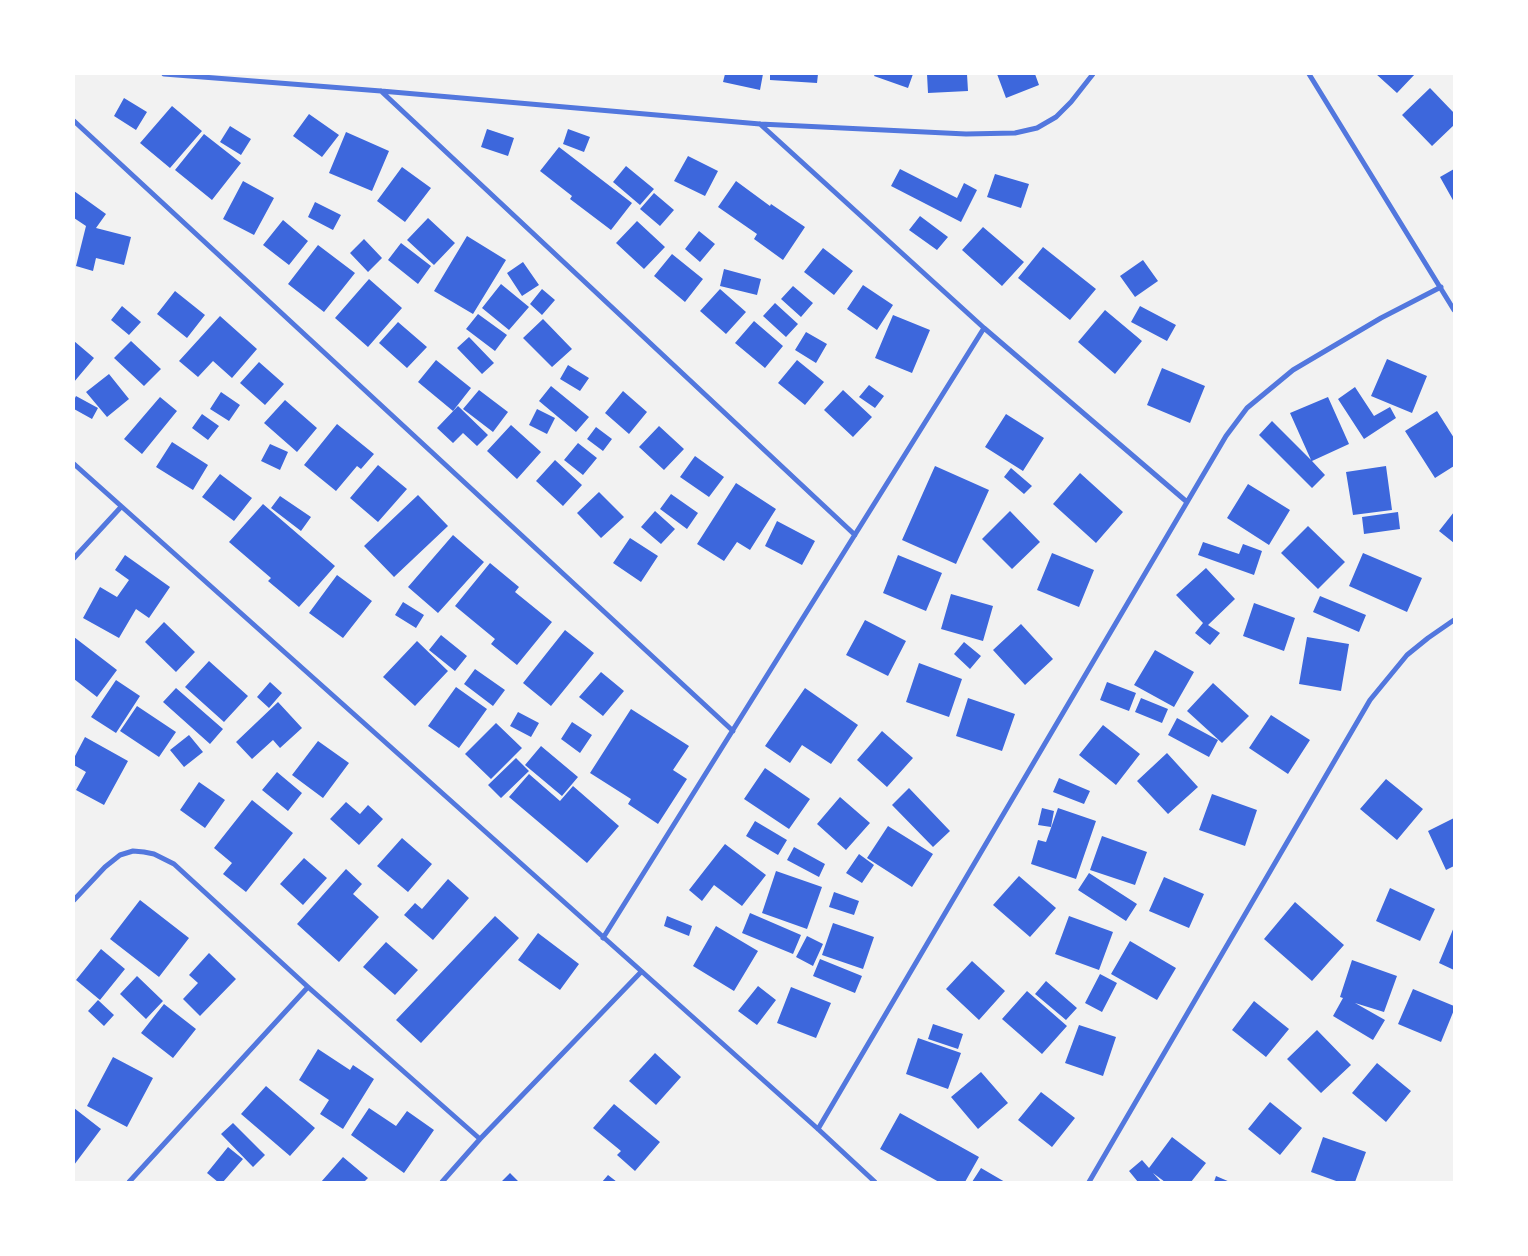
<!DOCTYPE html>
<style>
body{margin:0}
#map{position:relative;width:1528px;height:1256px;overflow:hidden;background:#f2f2f2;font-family:Cabin,sans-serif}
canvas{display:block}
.frame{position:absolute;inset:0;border:75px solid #fff;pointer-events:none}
</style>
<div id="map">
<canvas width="1528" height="1256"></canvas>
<div class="frame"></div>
</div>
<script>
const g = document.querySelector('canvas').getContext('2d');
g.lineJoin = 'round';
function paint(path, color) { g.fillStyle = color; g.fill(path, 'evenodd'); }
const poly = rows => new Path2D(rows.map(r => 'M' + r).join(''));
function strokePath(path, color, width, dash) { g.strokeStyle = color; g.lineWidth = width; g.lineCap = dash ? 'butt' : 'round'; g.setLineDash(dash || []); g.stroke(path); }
paint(poly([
 [725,74,763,74,760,90,723,82],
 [770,74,818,74,817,83,770,80],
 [875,74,913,74,908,88,874,76],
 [927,74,967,74,968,91,928,93],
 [997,74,1035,74,1039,85,1006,98],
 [1376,74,1415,74,1397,93],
 [1430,88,1454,113,1454,125,1432,146,1402,115],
 [124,98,147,112,136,130,114,116],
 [172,106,202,131,170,168,140,143],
 [309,114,339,135,322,157,293,136],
 [230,126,251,139,241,155,220,142],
 [487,129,514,138,508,156,481,147],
 [568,129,590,137,584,152,563,144],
 [346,132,389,151,372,191,329,173],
 [204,134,241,163,212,200,175,170],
 [559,147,632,203,611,230,570,199,572,196,540,171],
 [688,156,718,171,705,196,674,181],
 [626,166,654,189,640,205,613,182],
 [402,167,431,188,405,222,377,201],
 [900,169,957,198,964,183,977,190,961,222,891,186],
 [1454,169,1454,202,1440,177],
 [995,174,1029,184,1021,208,987,197],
 [243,181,274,198,254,235,223,219],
 [736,181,770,206,771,204,805,227,783,260,754,239,757,234,718,207],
 [74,191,106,214,96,228,131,237,124,265,96,258,93,271,76,266,86,226,74,218],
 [654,193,674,210,660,226,640,209],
 [315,202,341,215,333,230,308,217],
 [920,216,948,237,937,250,909,230],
 [428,218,455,243,434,265,407,240],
 [283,220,308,241,289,265,263,245],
 [637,221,665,247,644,269,616,243],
 [983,227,1024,262,1002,286,962,250],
 [699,231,715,244,700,262,685,249],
 [467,236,506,260,473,314,434,291],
 [364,239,382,258,368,272,350,253],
 [401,243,431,266,418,284,388,260],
 [318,245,355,273,324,312,288,284],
 [1043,247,1096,289,1070,320,1018,278],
 [823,248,853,271,834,295,804,272],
 [672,254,703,279,685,302,654,276],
 [1143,260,1158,281,1135,297,1120,276],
 [523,262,539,285,522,296,507,273],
 [724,269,761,279,757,295,720,286],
 [369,279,402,308,368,347,335,318],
 [501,284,529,307,509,330,482,308],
 [863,285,893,305,877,330,847,309],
 [793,286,813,303,801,317,781,299],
 [542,289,555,300,542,315,530,304],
 [720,289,746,312,726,334,700,311],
 [175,291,205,315,187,338,157,314],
 [775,303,798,324,786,337,763,316],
 [122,306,141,322,129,335,111,320],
 [1140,306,1176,325,1167,341,1131,322],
 [1105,310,1142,341,1115,374,1078,342],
 [478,314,507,335,495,351,466,329],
 [893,315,930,330,912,373,875,358],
 [220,316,257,349,232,378,213,361,198,377,179,361],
 [543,319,572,349,552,367,523,338],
 [754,321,783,346,765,368,735,343],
 [398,322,427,347,407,368,379,343],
 [806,332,827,344,816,363,795,350],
 [469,337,494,363,482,374,457,348],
 [74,341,94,358,74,382],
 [131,341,161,369,144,386,114,358],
 [1387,359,1427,376,1412,413,1371,396],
 [436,360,471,388,453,411,418,382],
 [797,360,824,382,805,405,778,383],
 [259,362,284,384,265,405,240,383],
 [568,365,589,378,580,391,560,379],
 [1162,368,1205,386,1190,423,1147,405],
 [109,374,129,399,107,417,86,392],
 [869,385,884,396,875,408,859,397],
 [551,386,589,417,576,432,539,401],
 [1355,387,1374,416,1390,407,1396,418,1364,439,1338,399],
 [479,390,508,412,493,432,463,409],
 [843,390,872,417,853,437,824,410],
 [623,391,647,412,629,434,605,413],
 [221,392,240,405,229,421,210,409],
 [76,396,98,408,92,419,74,409,74,400],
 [160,397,177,411,142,454,124,439],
 [1328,397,1349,444,1312,461,1325,475,1312,488,1259,435,1272,421,1311,460,1290,413],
 [285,400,317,428,297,452,264,423],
 [458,406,488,435,477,446,463,433,453,443,437,428],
 [537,409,555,418,547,434,529,425],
 [1437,411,1454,438,1454,466,1435,478,1405,431],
 [202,414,219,426,208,440,192,428],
 [1006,414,1044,438,1023,471,985,447],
 [337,424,374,454,361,469,357,466,336,491,304,465],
 [511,425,541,452,517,479,487,451],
 [659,426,684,449,664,470,639,447],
 [596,427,612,439,603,451,587,439],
 [172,442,208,465,193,490,156,467],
 [578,443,597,458,583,475,564,460],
 [270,444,288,452,280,470,261,461],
 [695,456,724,477,709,497,680,477],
 [555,460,582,485,563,506,536,481],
 [378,465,407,489,378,522,350,498],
 [935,466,989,490,956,564,902,540],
 [1386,466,1392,510,1353,515,1346,472],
 [1011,468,1032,486,1024,494,1004,477],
 [1080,473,1123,512,1096,543,1053,504],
 [220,474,252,498,234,521,202,497],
 [736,483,776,509,750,550,737,542,724,561,697,544],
 [1248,484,1290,510,1269,545,1227,518],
 [599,492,624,517,601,538,577,513],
 [671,494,698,513,687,529,660,509],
 [418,495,448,526,394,577,364,546],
 [280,496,311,517,301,531,271,508],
 [263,504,335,566,299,607,268,581,271,578,229,542],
 [655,511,675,529,661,544,641,527],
 [1010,511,1040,542,1012,569,982,539],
 [1398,512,1400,529,1364,534,1362,517],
 [1454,512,1454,543,1439,531],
 [777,521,815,541,802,565,765,546],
 [1308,526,1345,562,1318,589,1281,553],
 [453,535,484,562,438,613,408,587],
 [630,538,658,556,641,582,613,563],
 [1203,542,1239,554,1243,544,1262,551,1254,575,1198,555],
 [1052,553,1094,570,1079,607,1037,590],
 [1363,553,1422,578,1407,612,1349,586],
 [125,555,170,587,149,618,136,609,119,638,83,618,100,587,117,597,129,580,115,570],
 [898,555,942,573,926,611,883,593],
 [490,563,519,587,515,592,552,622,517,665,491,644,495,639,455,606],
 [1206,568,1235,599,1208,625,1220,633,1210,645,1195,633,1203,623,1176,595],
 [337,575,372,601,343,638,309,613],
 [951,594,993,606,983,641,941,629],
 [1320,596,1366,615,1359,632,1313,612],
 [403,602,424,615,416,628,395,615],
 [1254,603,1295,618,1284,651,1243,636],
 [865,620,906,641,888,676,846,655],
 [164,622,195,652,176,672,145,642],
 [1021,624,1053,659,1025,685,993,650],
 [565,630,594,653,551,706,523,683],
 [441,635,467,656,455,671,429,650],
 [74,637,117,670,97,697,74,679],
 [1307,637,1349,644,1341,691,1299,684],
 [417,641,448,671,415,706,383,677],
 [964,642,981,656,970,669,954,654],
 [1155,650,1194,672,1174,707,1134,685],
 [209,661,248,696,224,722,185,687],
 [919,663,962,679,949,717,906,702],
 [475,669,505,690,493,706,464,684],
 [601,672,624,691,603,716,579,697],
 [116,680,140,696,116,733,91,717],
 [270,682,282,693,269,708,257,697],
 [1107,682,1136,693,1129,711,1100,700],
 [1213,683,1249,716,1222,743,1187,711],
 [456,687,487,709,459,748,428,726],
 [176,688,223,729,210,744,163,702],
 [805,688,858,725,831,764,802,745,790,763,765,746],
 [968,698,1015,714,1002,751,956,736],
 [1141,698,1168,709,1162,723,1135,712],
 [278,702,302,728,280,748,273,740,252,759,236,742],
 [137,706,176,732,159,757,120,731],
 [631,709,689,746,673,770,687,779,658,824,628,804,631,799,590,773],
 [518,712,539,723,531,737,510,726],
 [1271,715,1310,740,1288,774,1249,748],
 [1177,718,1218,740,1209,757,1168,735],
 [572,722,592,735,580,753,561,739],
 [496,723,522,748,491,779,465,754],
 [1103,725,1140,754,1116,785,1079,755],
 [882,731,913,758,887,787,857,760],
 [189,735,203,752,184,767,170,750],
 [85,737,128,761,104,805,76,790,86,772,74,765,74,758],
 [318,741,349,763,323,798,292,775],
 [541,746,578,777,562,796,525,765],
 [1167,753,1198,787,1168,814,1137,781],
 [516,758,529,771,501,798,488,785],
 [765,768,810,799,789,829,744,799],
 [277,772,302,793,288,811,262,790],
 [529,774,560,801,573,786,619,826,587,863,509,797],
 [1059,778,1090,791,1084,804,1053,792],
 [1386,779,1423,809,1397,840,1360,809],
 [199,782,225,800,205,828,180,810],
 [909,788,950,831,933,847,892,805],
 [1212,794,1257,810,1245,846,1199,830],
 [840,797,870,823,846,850,817,824],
 [252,800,293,833,246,892,223,874,232,863,214,848],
 [346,802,360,814,368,805,383,819,359,845,330,819],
 [1042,808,1054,811,1051,827,1038,825],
 [1058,808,1096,821,1076,879,1031,864,1038,840,1046,842],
 [1454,818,1454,866,1446,870,1428,831],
 [755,821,787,840,778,855,746,836],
 [888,826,933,854,912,887,867,858],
 [1102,836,1147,852,1135,885,1090,870],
 [402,838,432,864,408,892,377,866],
 [725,844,766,875,742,906,714,885,702,901,689,890],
 [794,847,825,864,819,877,787,860],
 [859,854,874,865,862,883,846,873],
 [304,858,327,878,303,905,280,884],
 [346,869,362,884,353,894,379,917,339,962,297,924],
 [776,871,822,887,807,929,762,913],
 [1089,873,1137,904,1126,921,1078,890],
 [1019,876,1056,908,1030,937,993,905],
 [1164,877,1204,894,1189,928,1149,911],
 [448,879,469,898,433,940,404,915,415,903,422,909],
 [1390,888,1435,909,1420,941,1376,921],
 [834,892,859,901,854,915,829,907],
 [140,900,189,938,159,977,110,939],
 [1295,902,1344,945,1312,981,1264,939],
 [750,913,801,935,793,954,742,933],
 [495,916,519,938,421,1043,396,1020],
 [667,916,692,926,689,936,664,926],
 [1069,916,1113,932,1099,970,1055,954],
 [833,923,874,937,863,969,822,955],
 [716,926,758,951,734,991,693,966],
 [1454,927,1454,970,1439,963],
 [538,933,579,964,560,990,518,960],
 [807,936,823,944,813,966,796,957],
 [1130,941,1176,968,1157,1000,1111,974],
 [386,942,418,970,395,995,363,967],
 [101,949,125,969,100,1000,76,980],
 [209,953,236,979,200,1016,183,999,198,983,189,975],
 [820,959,862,976,855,993,813,976],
 [1352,960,1397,976,1384,1012,1355,1003,1385,1020,1373,1040,1333,1016,1343,998,1340,997],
 [972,961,1005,991,979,1020,946,989],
 [1100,974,1117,983,1102,1012,1085,1003],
 [137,976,163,1001,146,1019,120,994],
 [1046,981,1077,1008,1066,1020,1035,994],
 [758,986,776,1000,757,1025,738,1011],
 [791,987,831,1003,816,1038,777,1023],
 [1413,989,1454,1006,1454,1010,1441,1042,1398,1024],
 [1027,991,1067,1026,1042,1054,1002,1019],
 [98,1000,114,1015,104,1026,88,1011],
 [1254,1001,1289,1029,1266,1057,1232,1030],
 [164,1004,196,1029,173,1058,141,1033],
 [933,1024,963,1034,958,1049,928,1039],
 [1079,1025,1116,1037,1103,1076,1065,1063],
 [1317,1030,1351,1065,1321,1093,1287,1059],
 [918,1038,961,1053,948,1089,906,1074],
 [318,1049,350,1070,353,1065,374,1079,343,1129,320,1114,329,1100,299,1080],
 [655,1053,681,1077,656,1105,629,1081],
 [113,1057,153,1078,127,1127,87,1106],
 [1377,1063,1411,1091,1386,1122,1352,1093],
 [981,1072,1008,1103,978,1129,951,1097],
 [266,1086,315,1128,290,1156,241,1114],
 [1041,1092,1075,1118,1052,1147,1018,1120],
 [1270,1102,1302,1128,1280,1155,1248,1129],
 [614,1104,660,1142,635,1171,617,1155,621,1151,593,1128],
 [74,1108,101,1129,74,1165],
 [369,1108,396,1126,407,1111,434,1130,404,1173,351,1135],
 [900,1113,979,1157,965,1182,939,1182,880,1149],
 [233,1123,265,1155,253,1167,221,1134],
 [1172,1137,1206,1163,1191,1182,1165,1182,1153,1173,1161,1182,1138,1182,1129,1171,1142,1160,1149,1168],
 [1323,1137,1366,1152,1355,1182,1339,1182,1311,1172],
 [228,1147,243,1159,223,1182,218,1182,207,1173],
 [343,1157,368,1178,364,1182,321,1182],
 [981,1168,1005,1182,972,1182],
 [510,1173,519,1182,501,1182],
 [608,1175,617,1182,602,1182],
 [1216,1176,1230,1182,1214,1182]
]), '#3d67dc');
strokePath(poly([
 [164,74,381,91,760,124,966,134,1015,133,1037,128,1056,117,1071,102,1093,74],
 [1309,74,1454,310],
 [381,91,855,535],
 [74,121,733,731],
 [760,124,984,328,1187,502],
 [74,464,818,1129,875,1182],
 [74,558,121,507],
 [74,900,105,867,120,855,133,851,144,852,154,854,174,864,308,987,480,1139],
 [603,938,984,328],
 [818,1129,1226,436,1247,408,1293,370,1381,318,1441,287],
 [129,1182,308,987],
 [442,1182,480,1139,641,972],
 [1089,1182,1370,700,1407,655,1428,638,1454,620]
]), '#5277de', 5);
</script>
